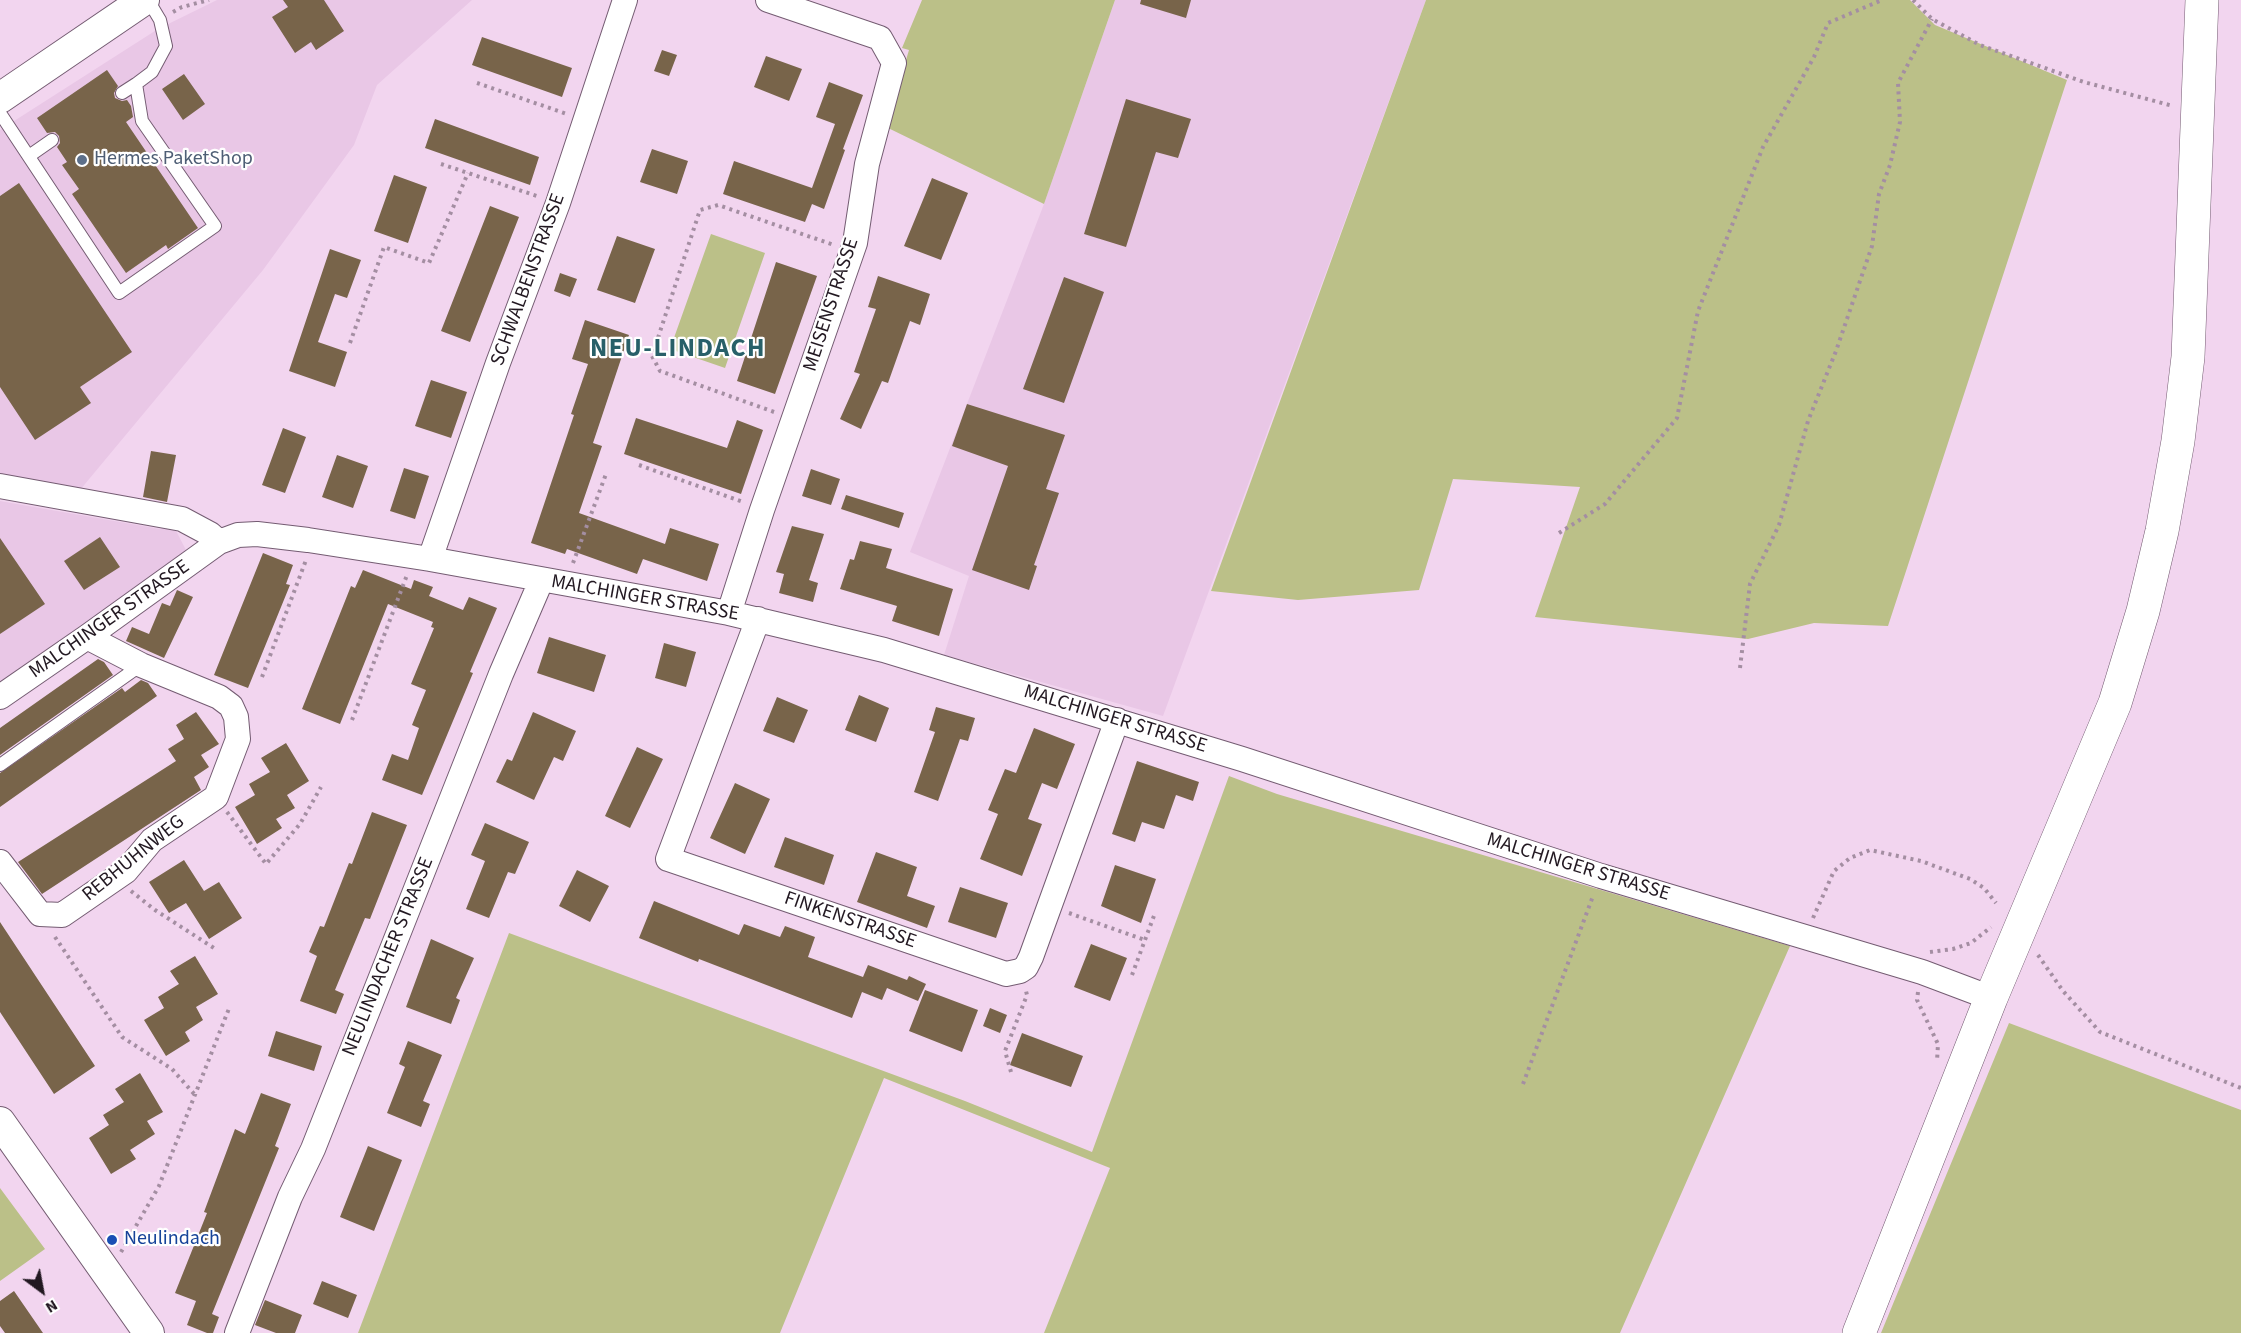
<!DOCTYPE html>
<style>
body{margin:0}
#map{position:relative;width:2241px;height:1333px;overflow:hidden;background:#f2d5ef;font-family:"Source Sans 3",sans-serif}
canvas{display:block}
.north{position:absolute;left:12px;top:1261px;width:60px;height:60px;-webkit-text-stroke:4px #fff;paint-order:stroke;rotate:148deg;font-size:16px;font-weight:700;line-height:24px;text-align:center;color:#221821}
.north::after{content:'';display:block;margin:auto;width:21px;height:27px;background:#221821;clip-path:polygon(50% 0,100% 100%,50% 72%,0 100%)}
</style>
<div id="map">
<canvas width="2241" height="1333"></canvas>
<div class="north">N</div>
</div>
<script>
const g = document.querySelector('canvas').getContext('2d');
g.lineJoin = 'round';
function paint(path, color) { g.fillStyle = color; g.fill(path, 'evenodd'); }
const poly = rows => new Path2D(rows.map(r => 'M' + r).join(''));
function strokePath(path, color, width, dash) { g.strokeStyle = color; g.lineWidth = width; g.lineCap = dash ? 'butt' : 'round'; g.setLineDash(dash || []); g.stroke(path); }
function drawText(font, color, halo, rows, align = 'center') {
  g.font = font + ' "Source Sans 3",sans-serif'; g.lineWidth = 4.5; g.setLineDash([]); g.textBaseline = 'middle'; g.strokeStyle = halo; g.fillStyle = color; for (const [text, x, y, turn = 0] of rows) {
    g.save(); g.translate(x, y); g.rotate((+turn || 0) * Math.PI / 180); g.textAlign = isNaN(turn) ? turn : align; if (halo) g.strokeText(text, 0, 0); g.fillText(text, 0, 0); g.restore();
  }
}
paint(poly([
 [217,0,472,0,377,85,354,145,263,270,75,496,0,485,0,130,158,29],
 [1115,0,1426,0,1163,716,944,655,969,576,910,552,1044,204],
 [0,501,160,529,173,525,187,552,0,682]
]), '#e9c7e6');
paint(poly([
 [922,0,1115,0,1044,204,886,127,909,50,902,48],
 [1426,0,1910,0,1935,25,2067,80,1888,626,1814,623,1748,639,1535,617,1580,487,1453,479,1419,590,1298,600,1211,591],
 [711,234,765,253,725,368,670,349],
 [1229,776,1277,794,1790,946,1620,1333,1044,1333,1110,1168,884,1078,780,1333,358,1333,509,933,965,1101,1092,1152],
 [2009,1023,2241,1110,2241,1333,1881,1333],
 [0,1188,45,1249,0,1281]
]), '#bbc088');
paint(poly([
 [283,0,324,0,344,31,316,50,311,42,295,53,272,17,288,7],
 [1141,0,1191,0,1186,18,1140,4],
 [482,37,572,68,562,97,472,65],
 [662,50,677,55,669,76,654,71],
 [766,56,802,69,789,101,754,87],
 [107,70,118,86,114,93,115,98,122,101,127,100,131,106,133,117,126,122,198,228,168,249,166,245,126,273,72,194,79,189,62,165,67,162,57,147,60,143,59,136,55,132,47,133,37,118],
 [184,74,205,104,183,120,162,89],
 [829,82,863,95,843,149,845,150,824,209,812,204,805,222,723,194,734,161,812,188,835,124,816,117],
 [1126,99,1191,119,1178,158,1156,152,1126,247,1084,234],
 [435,119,539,157,530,185,425,148],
 [652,149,688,161,677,194,640,182],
 [394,175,427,187,408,243,374,231],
 [932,178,968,193,941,260,904,246],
 [19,183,132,352,80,387,91,403,35,440,0,387,0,196],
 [490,206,519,217,470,342,441,331],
 [617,236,655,249,635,303,597,290],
 [330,249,361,260,347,298,335,294,318,342,347,352,335,387,289,371],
 [776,262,817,276,775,394,737,381],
 [560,273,577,279,570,297,554,291],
 [878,276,930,294,920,325,910,321,888,383,882,381,861,429,840,419,860,374,854,372,876,309,868,307],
 [1064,277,1104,292,1064,403,1023,389],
 [585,320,629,335,593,443,602,446,579,513,665,544,670,528,719,544,707,581,643,559,637,574,567,549,565,554,531,543,574,415,571,414,588,364,572,359],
 [431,380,467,392,451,438,415,426],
 [967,404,1065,435,1046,489,1059,493,1034,565,1037,566,1029,590,972,570,1008,466,952,446],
 [636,418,727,448,737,420,763,430,741,494,624,454],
 [283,428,306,437,285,493,262,485],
 [151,451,176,455,167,502,143,497],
 [337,455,368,466,353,508,322,497],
 [404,468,429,476,415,519,390,511],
 [811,469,840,479,831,505,802,496],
 [846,495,904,513,899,528,841,509],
 [792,526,824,534,809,580,818,583,813,602,779,593,784,574,776,572],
 [100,537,120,567,84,590,64,561],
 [0,538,45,604,0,634],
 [860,541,892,549,886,568,953,589,939,636,892,621,897,606,840,589,850,559,854,560],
 [263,553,293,565,286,584,290,585,248,688,214,675],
 [363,570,411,589,414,580,433,587,429,596,463,610,469,597,497,608,470,672,473,673,422,795,382,780,392,754,408,760,419,728,412,725,426,690,411,684,434,628,431,627,433,622,388,604,340,724,302,709,351,586,355,588],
 [177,590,193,597,164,658,126,641,132,627,149,634,162,603,170,606],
 [549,637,606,655,594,692,537,673],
 [664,643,696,652,686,687,655,678],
 [98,659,104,662,113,675,0,755,0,728],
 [141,680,148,683,157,696,0,807,0,773,122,688,125,692],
 [859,695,889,708,876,742,845,730],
 [777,697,808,710,794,743,763,731],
 [936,707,975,718,968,741,960,739,938,801,914,792,935,732,929,730],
 [196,712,219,744,201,755,209,767,194,777,201,790,42,894,18,862,176,761,168,749,184,739,176,725],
 [533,712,576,731,563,761,554,757,534,800,496,782,507,759,512,761],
 [1034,728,1075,744,1057,789,1042,783,1028,819,1042,824,1022,876,980,859,998,814,988,810,1005,769,1016,773],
 [286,743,309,781,287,795,295,808,276,819,282,828,257,844,235,807,255,795,249,784,270,772,261,758],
 [637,747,663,759,630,828,605,816],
 [1137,761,1199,782,1193,801,1176,795,1164,829,1142,822,1135,842,1112,834],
 [735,783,770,799,745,854,710,838],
 [372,812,407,825,370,919,365,918,335,990,344,994,336,1014,300,1001,317,956,309,952,320,926,324,927,349,863,352,864],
 [485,823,529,842,515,874,508,872,489,918,466,909,485,861,471,855],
 [785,837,834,855,824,885,774,867],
 [876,852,917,867,907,896,935,906,927,928,857,902],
 [184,860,204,891,219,882,242,918,209,939,186,903,169,913,149,882],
 [1115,865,1156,879,1141,923,1101,906],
 [577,870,609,886,590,922,559,906],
 [960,887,1008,903,996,938,948,922],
 [654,901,739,935,744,924,780,937,785,926,815,937,808,957,863,977,868,965,907,980,909,976,926,984,918,1001,887,988,882,1000,862,992,852,1018,699,959,698,962,639,938],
 [0,922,95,1066,54,1094,0,1012],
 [431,939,474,958,456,998,460,1000,451,1024,406,1007],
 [1091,944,1127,958,1110,1001,1074,987],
 [195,956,218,994,196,1007,203,1020,185,1032,190,1041,166,1056,144,1020,164,1008,158,997,179,984,170,971],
 [925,990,978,1010,962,1052,909,1031],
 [990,1008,1007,1015,1000,1033,983,1026],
 [276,1031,322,1046,314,1071,268,1056],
 [1022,1033,1083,1056,1071,1087,1010,1065],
 [408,1041,442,1055,423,1101,430,1104,421,1127,387,1113,405,1067,399,1064],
 [140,1073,163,1112,147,1121,155,1134,130,1150,136,1159,111,1174,89,1138,109,1125,103,1115,124,1102,115,1089],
 [261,1093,291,1104,275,1146,279,1148,212,1314,219,1317,213,1333,207,1333,187,1325,196,1301,175,1293,207,1213,204,1212,235,1129,245,1134],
 [368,1146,402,1160,374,1231,340,1217],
 [322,1281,357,1295,348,1318,313,1304],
 [14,1291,43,1333,5,1333,0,1326,0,1301],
 [265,1300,302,1315,295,1333,276,1333,255,1325]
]), '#78644a');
const service = poly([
 [122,93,136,84],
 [0,113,119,293,215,226,142,121,136,84,152,72,166,46,160,20,148,0],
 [29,156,52,140],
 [0,765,141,665]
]);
const minor = poly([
 [0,486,182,519,210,534,219,542],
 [430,559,498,363,558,203,625,0],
 [729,613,762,510,855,243,867,164,894,63,880,38,768,0],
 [758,619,668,859,1006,974,1020,971,1026,967,1031,957,1117,720],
 [0,697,87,637,219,542,238,535,257,534,308,540,430,559,729,613,884,650,1242,759,1601,876,1922,972,1991,998],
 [0,862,40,914,62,915,126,871,152,840,216,797,238,739,236,717,231,706,219,697,141,665,87,637],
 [237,1333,290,1197,313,1149,501,674,541,581]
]);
const tertiary = poly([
 [0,98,144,0],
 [0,1122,149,1333]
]);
const secondary = poly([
 [1859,1333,1991,998,2115,703,2143,611,2162,531,2178,441,2188,357,2202,0]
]);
strokePath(service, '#745c72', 14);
strokePath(minor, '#745c72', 26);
strokePath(tertiary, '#745c72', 32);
strokePath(secondary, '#745c72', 34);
strokePath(poly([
 [1913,0,1932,19,1980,45,2084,82,2173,106],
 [173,12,182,7,209,0],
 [477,83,567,114],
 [441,164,537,196],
 [350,343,384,247,429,263,468,173],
 [774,412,660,371,652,356,700,210,718,205,834,245],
 [639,465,743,502],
 [1559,533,1605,504,1677,418,1698,311,1763,147,1814,57,1828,23,1882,0],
 [573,563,606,474],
 [1740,668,1750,584,1779,525,1808,421,1836,351,1872,246,1879,194,1890,165,1900,122,1898,83,1932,19],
 [262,677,306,560],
 [352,720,407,575],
 [227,812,266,864,300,824,321,787],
 [131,891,155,910,217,950],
 [1069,913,1145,940],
 [1813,918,1834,871,1850,858,1870,850,1921,861,1970,879,1984,888,1996,903],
 [55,937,122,1037,172,1069,195,1095],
 [1930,952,1953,949,1971,943,1991,927],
 [2038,955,2063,991,2100,1032,2241,1088],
 [1132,975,1155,913],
 [1918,992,1917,1000,1938,1044,1937,1061],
 [1011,1072,1005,1051,1027,995,1026,991],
 [1523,1084,1593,896],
 [121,1252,159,1186,230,1006]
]), '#a48ea2', 4, [3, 4.5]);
strokePath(service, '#fff', 12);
strokePath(minor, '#fff', 24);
strokePath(tertiary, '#fff', 30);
strokePath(secondary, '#fff', 33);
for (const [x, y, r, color] of [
 [82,160,6,"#5c6f8a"],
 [112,1240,6,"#1a4fb4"]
]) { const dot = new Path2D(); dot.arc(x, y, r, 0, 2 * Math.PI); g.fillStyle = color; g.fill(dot); strokePath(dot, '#fff', 2); }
drawText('20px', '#4e5e75', '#fff', [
 ["Hermes PaketShop",94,160]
], 'left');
drawText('20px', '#221821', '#fff', [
 ["SCHWALBENSTRASSE",529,280,-70],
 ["MEISENSTRASSE",832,305,-72],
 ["MALCHINGER STRASSE",645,599,10],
 ["MALCHINGER STRASSE",110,620,-35],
 ["MALCHINGER STRASSE",1115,720,17],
 ["REBHUHNWEG",134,859,-39],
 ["MALCHINGER STRASSE",1578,868,17],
 ["FINKENSTRASSE",850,921,19],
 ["NEULINDACHER STRASSE",389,957,-68]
]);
drawText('20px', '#164399', '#fff', [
 ["Neulindach",124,1240]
], 'left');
g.letterSpacing = '1.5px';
drawText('bold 26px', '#286069', '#fff', [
 ["NEU-LINDACH",678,350]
]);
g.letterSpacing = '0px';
</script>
